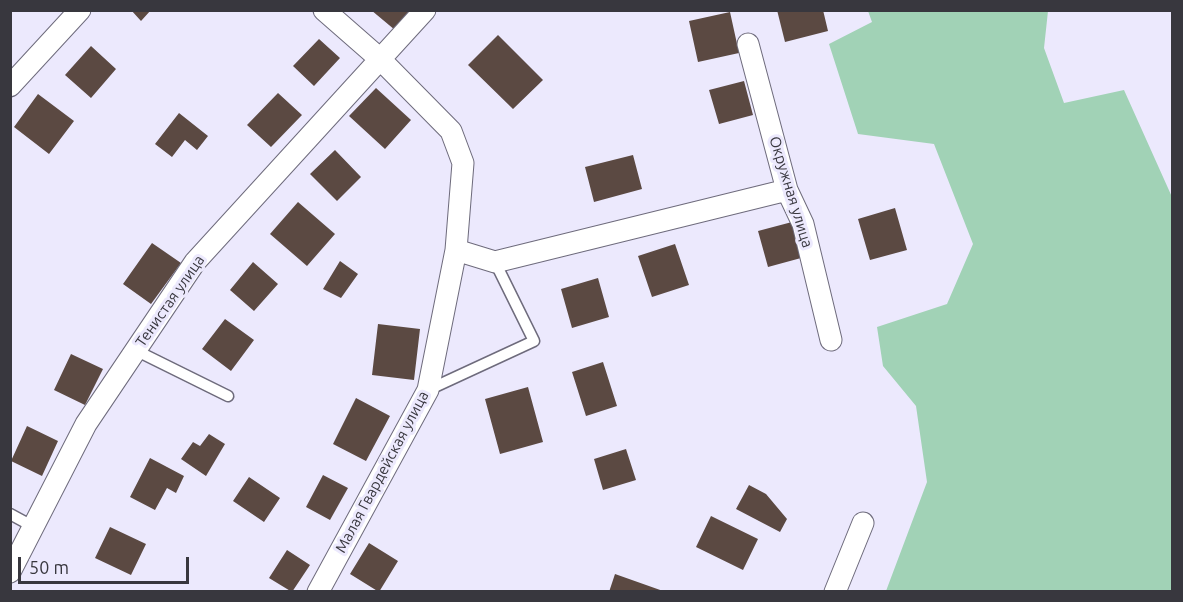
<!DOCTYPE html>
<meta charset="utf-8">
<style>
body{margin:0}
#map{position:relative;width:1183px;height:602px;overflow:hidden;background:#ece9fd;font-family:Ubuntu,sans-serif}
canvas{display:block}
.frame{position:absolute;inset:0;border:12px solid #38373e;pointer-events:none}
.scale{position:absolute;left:18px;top:557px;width:171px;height:27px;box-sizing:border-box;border:3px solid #38373e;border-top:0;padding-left:8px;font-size:18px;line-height:21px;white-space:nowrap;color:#38373e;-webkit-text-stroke:4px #ece9fd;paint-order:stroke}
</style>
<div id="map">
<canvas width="1183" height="602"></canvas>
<div class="frame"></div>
<div class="scale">50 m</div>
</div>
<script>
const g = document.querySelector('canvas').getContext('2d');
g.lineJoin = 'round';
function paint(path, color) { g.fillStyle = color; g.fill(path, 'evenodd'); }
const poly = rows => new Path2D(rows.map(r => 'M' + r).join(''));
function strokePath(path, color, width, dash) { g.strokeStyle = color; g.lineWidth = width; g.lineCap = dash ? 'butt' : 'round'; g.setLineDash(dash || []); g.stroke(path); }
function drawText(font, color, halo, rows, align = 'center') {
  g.font = font + ' Ubuntu,sans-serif'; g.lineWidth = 6; g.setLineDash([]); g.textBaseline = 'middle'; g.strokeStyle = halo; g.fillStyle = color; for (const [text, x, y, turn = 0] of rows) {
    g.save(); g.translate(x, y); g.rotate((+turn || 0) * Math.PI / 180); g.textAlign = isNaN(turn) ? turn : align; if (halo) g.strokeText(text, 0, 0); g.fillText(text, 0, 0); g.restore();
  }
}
paint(poly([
 [868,11,1048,11,1044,48,1064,103,1124,90,1172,197,1172,591,886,591,927,482,916,406,883,366,877,327,947,304,973,244,934,144,858,134,829,44,872,22]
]), '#a1d2b6');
paint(poly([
 [131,10,151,10,141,21],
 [371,10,410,10,395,30],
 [777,10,823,10,828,31,785,42],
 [730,12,739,53,698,62,689,21],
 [498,35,543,80,513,109,468,65],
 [319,39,340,58,314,86,293,66],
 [91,46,116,69,91,98,65,75],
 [744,81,753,115,719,124,709,90],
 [376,88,411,120,385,149,349,116],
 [278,93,302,115,271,147,247,125],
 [38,94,74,121,49,154,14,127],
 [179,113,208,136,197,150,185,140,172,157,155,144],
 [335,150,361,177,337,201,310,174],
 [633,155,642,189,594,202,585,167],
 [298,202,335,234,307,266,270,234],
 [895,208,907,250,870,260,858,219],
 [792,222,801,258,768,267,758,231],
 [152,243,181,263,151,304,123,284],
 [675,244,689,285,652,297,638,256],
 [340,261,358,274,341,298,323,289],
 [253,262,278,284,254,311,230,290],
 [598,278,609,317,572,328,561,289],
 [225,319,254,340,231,371,202,349],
 [378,324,420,329,414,380,372,375],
 [71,354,103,369,85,405,54,390],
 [603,362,617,406,586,416,572,372],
 [528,387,543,442,500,454,485,399],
 [356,398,390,416,366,461,333,444],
 [27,426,58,441,42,476,11,461],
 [209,434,225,444,206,476,181,459,193,442,200,446],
 [626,449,636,480,603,490,594,459],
 [150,458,184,476,176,493,167,488,155,510,130,497],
 [323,475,348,488,330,520,306,507],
 [249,477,280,498,264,522,233,501],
 [749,485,766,494,787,519,780,532,736,509],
 [711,516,758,539,743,570,696,547],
 [110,527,146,544,131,575,95,558],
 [369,543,398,561,379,592,350,574],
 [287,550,310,565,292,592,269,578],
 [615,574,663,591,663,592,609,592]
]), '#5b4942');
const service = poly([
 [135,350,228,396],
 [428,390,534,341,495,262],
 [10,514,34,527]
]);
const minor = poly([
 [748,44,787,190,803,224,831,340],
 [10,86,80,10],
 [456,250,495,262,787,190],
 [10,572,86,424,195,262,425,10],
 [318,592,428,390,456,250,463,163,451,131,380,59,324,10],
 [835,592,863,523]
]);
strokePath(service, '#6e6b7c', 13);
strokePath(minor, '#6e6b7c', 23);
strokePath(service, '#fff', 10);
strokePath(minor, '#fff', 21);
drawText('15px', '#38373e', '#ece9fd', [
 ["Окружная улица",791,192,73],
 ["Тенистая улица",170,301,-55],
 ["Малая Гвардейская улица",382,472,-62]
]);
</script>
